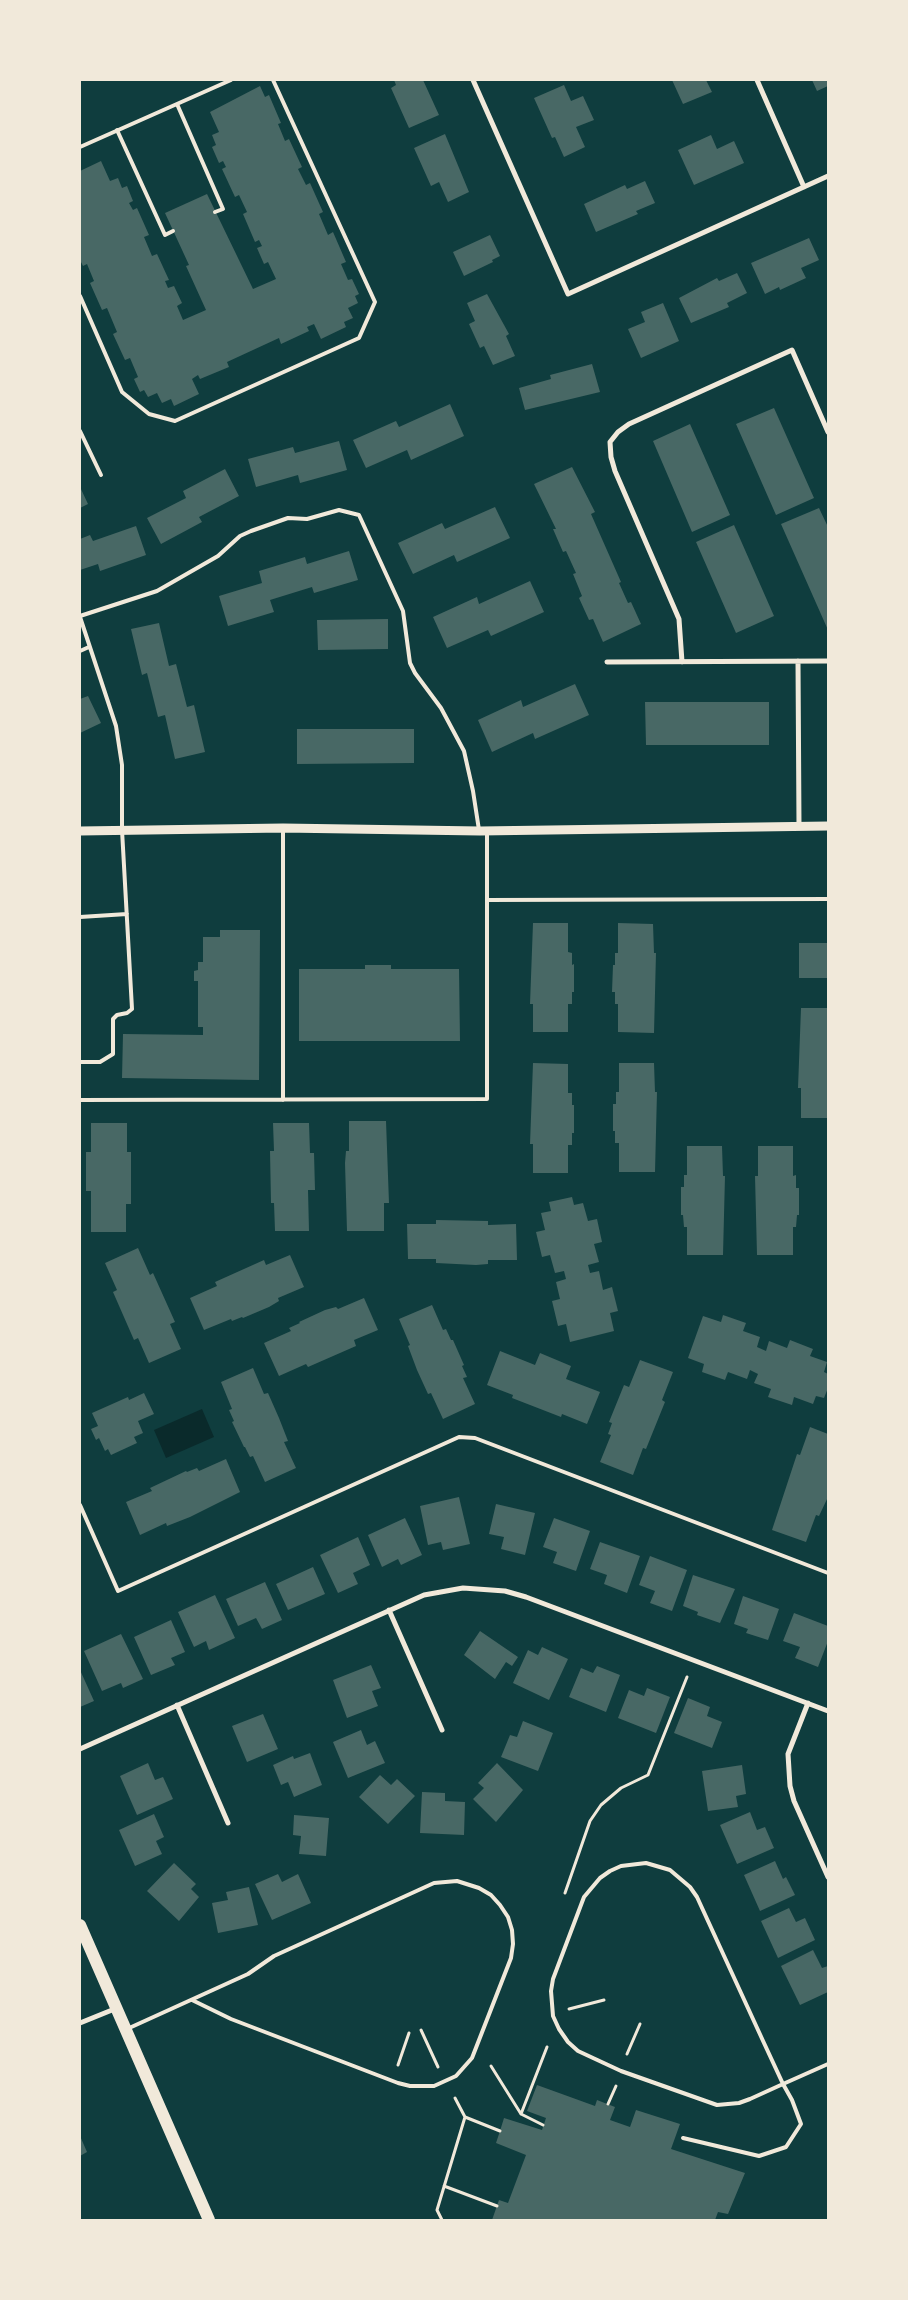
<!DOCTYPE html>
<style>
body{margin:0}
#map{position:relative;width:908px;height:2300px;overflow:hidden;background:#0f3d3e;font-family:Manrope,sans-serif}
canvas{display:block}
.frame{position:absolute;inset:0;border:81px solid #f1e9da;pointer-events:none}
</style>
<div id="map">
<canvas width="908" height="2300"></canvas>
<div class="frame"></div>
</div>
<script>
const g = document.querySelector('canvas').getContext('2d');
g.lineJoin = 'round';
function paint(path, color) { g.fillStyle = color; g.fill(path, 'evenodd'); }
const poly = rows => new Path2D(rows.map(r => 'M' + r).join(''));
function strokePath(path, color, width, dash) { g.strokeStyle = color; g.lineWidth = width; g.lineCap = dash ? 'butt' : 'round'; g.setLineDash(dash || []); g.stroke(path); }
paint(poly([
 [202,1409,214,1437,166,1458,154,1430]
]), '#0a2a2b');
paint(poly([
 [394,80,423,80,439,115,409,128,391,88,396,85],
 [672,80,706,80,712,92,683,104],
 [812,80,828,80,828,86,817,91],
 [564,85,571,101,583,96,594,120,576,127,585,147,564,157,555,137,552,138,534,98],
 [260,86,265,97,269,95,281,123,278,124,285,141,289,139,302,167,298,169,306,185,310,183,323,212,319,214,328,235,333,232,346,262,341,264,348,280,352,279,359,294,355,296,358,303,348,308,353,318,344,322,346,327,321,339,314,324,307,327,309,331,281,344,279,338,227,362,229,367,200,379,198,375,192,379,199,394,174,406,171,399,162,403,157,393,148,397,144,390,140,392,134,379,138,377,130,358,125,360,113,334,117,332,107,308,102,310,90,283,94,281,87,264,83,266,80,260,80,171,101,161,110,181,118,178,122,188,127,186,133,201,129,203,133,210,137,208,149,235,144,237,152,256,157,254,169,280,165,281,168,288,174,286,182,303,177,306,183,320,206,310,186,266,189,265,165,213,207,194,253,289,276,279,268,262,264,264,257,248,262,246,259,240,255,242,243,214,247,212,239,195,235,197,222,169,226,167,223,161,219,163,212,147,216,145,212,135,219,132,210,112],
 [445,134,469,192,448,202,439,182,431,186,414,148],
 [711,135,717,149,734,141,744,163,694,185,678,150],
 [645,181,655,203,636,211,638,214,596,232,584,204,625,185,627,189],
 [490,235,500,256,492,260,493,262,464,276,453,252],
 [809,238,819,260,801,268,806,278,780,290,779,287,765,294,751,263],
 [737,273,747,293,727,303,729,307,691,323,679,298,717,278,719,281],
 [487,294,509,334,506,336,515,356,493,365,484,346,480,348,469,324,475,321,467,303],
 [663,303,679,341,641,358,628,329,645,322,641,312],
 [592,364,600,392,525,410,519,388,551,379,550,375],
 [450,404,464,436,411,460,407,450,366,468,353,440,396,421,399,427],
 [774,408,814,498,776,515,736,424],
 [690,424,730,515,692,532,653,441],
 [339,441,347,470,300,483,298,475,256,487,248,459,293,447,295,453],
 [572,467,595,512,591,514,621,582,619,583,628,603,631,602,641,624,603,642,593,619,589,620,579,598,582,596,573,574,576,573,566,551,563,552,553,529,556,529,534,484],
 [225,469,239,496,199,517,202,522,161,544,147,518,186,498,183,491],
 [80,487,88,504,80,508],
 [495,507,510,538,457,562,454,555,413,574,398,543,442,523,445,529],
 [819,508,828,527,828,630,781,524],
 [734,525,774,616,736,633,696,542],
 [136,526,146,555,100,571,98,564,80,570,80,539,90,535,93,541],
 [349,551,358,580,314,593,312,587,270,600,274,612,228,626,219,596,262,583,259,571,305,557,307,564],
 [530,581,544,612,491,636,488,630,447,648,433,617,477,597,479,604],
 [388,619,388,649,318,650,317,620],
 [159,623,169,666,176,664,187,707,194,705,205,752,175,759,165,715,158,717,147,673,142,675,131,629],
 [575,684,589,715,535,739,533,733,492,752,478,720,521,700,523,707],
 [88,696,101,723,80,733,80,699],
 [645,702,769,702,769,745,646,745],
 [297,729,414,729,414,763,297,764],
 [533,923,568,923,568,952,572,953,572,965,574,964,574,992,572,992,572,1004,568,1004,568,1032,533,1032,533,1004,530,1004],
 [618,923,653,924,654,953,656,953,654,1033,618,1032,618,1004,615,1004,615,992,612,992,613,965,615,965,615,953,618,953],
 [220,930,260,930,259,1080,122,1078,123,1034,203,1035,203,1027,198,1027,198,981,194,981,194,971,198,970,198,962,203,962,203,937,220,937],
 [799,943,828,943,828,978,799,978],
 [365,965,391,965,391,969,459,969,460,1041,299,1041,299,969,365,969],
 [801,1008,828,1008,828,1118,801,1118,801,1088,798,1088],
 [533,1063,568,1064,568,1093,572,1093,572,1105,574,1105,574,1133,572,1133,572,1145,568,1145,568,1173,533,1173,533,1144,530,1144],
 [619,1063,654,1063,655,1092,657,1092,655,1172,619,1172,619,1143,615,1143,615,1131,613,1131,613,1104,616,1104,616,1092,619,1092],
 [349,1121,386,1121,389,1203,384,1203,384,1231,347,1231,345,1163,346,1151,349,1151],
 [91,1123,127,1123,127,1152,131,1152,131,1204,126,1204,126,1232,91,1232,91,1191,86,1191,86,1152,91,1152],
 [273,1123,309,1123,310,1153,314,1153,315,1190,308,1190,309,1231,275,1231,274,1203,271,1203,270,1151,274,1151],
 [687,1146,722,1146,723,1176,725,1176,723,1255,687,1255,687,1227,684,1227,683,1215,681,1215,681,1187,684,1187,684,1175,687,1175],
 [758,1146,793,1146,793,1176,796,1175,796,1188,799,1188,799,1215,797,1215,796,1227,793,1227,793,1255,757,1255,755,1176,758,1176],
 [572,1197,574,1205,583,1203,588,1221,597,1219,602,1242,594,1244,599,1262,588,1265,590,1273,599,1271,603,1290,612,1287,618,1311,610,1313,614,1331,570,1342,566,1324,558,1326,552,1301,560,1299,556,1282,566,1279,564,1271,555,1273,550,1255,542,1257,536,1232,545,1230,541,1213,551,1211,549,1202],
 [436,1220,488,1221,488,1225,516,1224,517,1260,488,1260,488,1264,476,1265,436,1263,436,1259,408,1259,407,1224,436,1224],
 [138,1248,150,1275,153,1273,175,1322,170,1324,181,1349,149,1363,138,1338,134,1340,113,1292,117,1290,105,1263],
 [290,1255,304,1287,278,1298,279,1301,269,1307,243,1318,242,1317,232,1321,231,1319,204,1330,190,1298,217,1286,215,1282,264,1260,266,1265],
 [364,1298,378,1330,354,1340,356,1346,308,1367,306,1364,279,1376,264,1343,291,1331,289,1328,300,1323,299,1322,325,1310,336,1307,338,1309],
 [432,1305,443,1330,446,1329,451,1340,453,1340,464,1365,462,1366,467,1377,463,1378,475,1404,443,1419,431,1393,428,1394,417,1370,408,1346,410,1345,399,1319],
 [723,1315,746,1323,743,1331,760,1337,757,1347,766,1351,769,1341,787,1348,790,1340,813,1349,810,1356,827,1362,824,1372,828,1374,828,1388,824,1398,816,1396,813,1404,794,1397,792,1405,768,1397,771,1389,754,1383,758,1374,750,1370,747,1379,728,1372,725,1380,702,1372,704,1364,688,1358,703,1316,721,1322],
 [500,1351,535,1365,540,1353,571,1366,566,1379,600,1392,587,1424,562,1414,561,1417,512,1398,513,1395,487,1385],
 [640,1360,673,1372,662,1400,665,1402,646,1449,643,1448,633,1475,600,1462,611,1435,608,1434,612,1423,609,1422,624,1385,629,1387],
 [253,1368,264,1394,268,1393,279,1418,288,1441,284,1442,296,1468,265,1482,253,1456,250,1457,245,1447,244,1447,232,1422,234,1421,229,1410,232,1409,221,1382],
 [144,1393,154,1414,138,1421,143,1433,134,1437,137,1443,111,1455,108,1449,105,1451,99,1438,96,1440,91,1429,98,1426,92,1413,128,1397,129,1400],
 [810,1427,828,1434,828,1497,819,1516,816,1515,806,1542,772,1530,797,1454,800,1455],
 [226,1459,240,1492,190,1517,167,1526,166,1523,140,1535,126,1502,152,1491,150,1488,186,1471,187,1472,197,1468,199,1471],
 [459,1497,470,1544,443,1550,441,1542,428,1545,420,1506],
 [496,1504,535,1513,525,1555,501,1549,504,1537,489,1534],
 [405,1518,422,1555,401,1565,398,1559,382,1567,368,1535],
 [554,1518,590,1531,576,1571,553,1563,557,1552,543,1547],
 [358,1537,370,1565,353,1573,358,1584,338,1593,320,1555],
 [600,1542,640,1556,627,1593,604,1584,607,1575,590,1569],
 [650,1556,687,1570,672,1611,650,1603,655,1591,639,1585],
 [313,1567,325,1594,288,1610,276,1584],
 [693,1575,735,1589,720,1623,697,1615,698,1612,683,1606],
 [265,1582,282,1620,262,1629,256,1618,238,1626,226,1599],
 [215,1595,235,1638,209,1650,206,1641,194,1647,178,1612],
 [743,1596,779,1609,768,1640,746,1633,748,1629,734,1624],
 [794,1613,828,1626,828,1641,818,1667,795,1658,800,1647,783,1641],
 [171,1620,185,1652,171,1658,175,1665,151,1675,134,1637],
 [480,1631,518,1657,512,1666,506,1662,495,1679,464,1655],
 [121,1634,143,1679,123,1688,121,1683,102,1691,84,1651],
 [542,1647,568,1659,549,1700,513,1683,528,1650,538,1655],
 [371,1665,381,1688,372,1691,378,1706,347,1718,333,1680],
 [597,1666,620,1675,606,1712,569,1697,581,1668,593,1673],
 [80,1670,94,1701,80,1707],
 [647,1688,670,1697,656,1733,618,1718,629,1690,644,1696],
 [688,1698,710,1707,707,1716,722,1722,712,1748,674,1733],
 [263,1714,278,1749,247,1762,232,1726],
 [523,1721,553,1733,538,1771,501,1757,510,1735,517,1737],
 [361,1730,367,1745,375,1741,385,1763,348,1778,333,1742],
 [310,1753,322,1785,294,1797,288,1782,281,1785,273,1765,293,1756,294,1759],
 [148,1763,155,1780,163,1777,173,1799,137,1815,120,1776],
 [497,1763,523,1790,496,1822,473,1799,484,1788,478,1783],
 [742,1765,746,1794,736,1796,738,1807,708,1811,702,1771],
 [380,1775,391,1785,397,1779,415,1796,388,1824,359,1797],
 [422,1792,445,1793,445,1801,465,1802,464,1835,420,1833],
 [750,1812,757,1830,765,1827,774,1848,737,1864,720,1825],
 [154,1814,164,1837,156,1841,162,1854,135,1866,119,1830],
 [294,1815,329,1818,326,1856,299,1854,301,1836,293,1835],
 [775,1861,783,1879,786,1877,795,1895,760,1911,744,1875],
 [174,1863,196,1884,191,1889,199,1897,179,1921,147,1891],
 [278,1874,282,1882,298,1874,311,1903,272,1920,255,1884],
 [249,1887,258,1925,218,1933,212,1903,228,1900,226,1892],
 [789,1908,796,1922,805,1918,815,1940,778,1958,761,1921],
 [813,1950,822,1968,828,1966,828,1992,800,2005,781,1966],
 [537,2085,595,2106,597,2100,615,2107,610,2120,630,2127,636,2110,680,2124,671,2149,745,2173,728,2214,718,2212,715,2220,492,2220,499,2200,508,2203,526,2155,496,2143,500,2131,504,2118,542,2130,546,2118,527,2111],
 [80,2136,87,2152,80,2156]
]), '#486865');
strokePath(poly([
 [565,1893,590,1821,601,1805,621,1788,648,1775,687,1677],
 [569,2009,604,2000],
 [421,2030,438,2067],
 [627,2054,640,2024],
 [398,2065,409,2033],
 [491,2066,521,2114,543,2125],
 [455,2098,465,2117],
 [608,2104,616,2086],
 [521,2114,547,2047],
 [444,2186,497,2206],
 [442,2220,437,2210,465,2117,500,2131]
]), '#f1e9da', 3);
strokePath(poly([
 [177,104,223,209,215,212],
 [117,130,165,235,173,231],
 [80,147,231,80],
 [80,296,122,392,149,414,175,421,359,338,375,302,273,80],
 [80,431,101,475],
 [80,616,157,591,218,556,240,536,251,531,288,518,307,519,339,510,359,515,403,611,410,663,415,673,441,708,464,751,473,791,479,830],
 [80,617,116,726,122,765,122,830,132,1009,127,1013,117,1015,113,1019,113,1054,100,1062,80,1062],
 [80,651,89,647],
 [487,900,828,899],
 [80,917,127,914],
 [80,1100,487,1099,487,832],
 [283,1100,283,828],
 [80,1505,118,1591,459,1437,475,1438,828,1573],
 [127,2029,248,1974,274,1956,434,1883,457,1881,479,1888,491,1895,500,1905,508,1917,512,1930,513,1944,511,1958,472,2058,456,2076,434,2086,410,2086,398,2083,231,2019,192,2000],
 [683,2138,759,2156,786,2147,801,2124,792,2100,783,2084,764,2043,697,1897,690,1887,670,1870,646,1863,621,1866,610,1871,600,1878,584,1897,553,1979,551,1991,553,2016,559,2029,568,2042,578,2051,621,2071,717,2105,739,2103,750,2099,783,2084,828,2064]
]), '#f1e9da', 4);
strokePath(poly([
 [473,80,568,294,828,176],
 [757,80,804,187],
 [798,661,799,826],
 [607,662,828,661],
 [682,662,679,619,615,471,611,457,610,442,618,432,629,424,792,350,828,432],
 [389,1610,442,1730],
 [808,1703,788,1754,790,1786,794,1801,828,1877],
 [177,1705,228,1823],
 [80,1749,424,1595,463,1588,505,1591,526,1597,828,1711],
 [80,2023,117,2008]
]), '#f1e9da', 5);
strokePath(poly([
 [80,831,283,828,480,831,828,826]
]), '#f1e9da', 9);
strokePath(poly([
 [80,1925,209,2220]
]), '#f1e9da', 12);
</script>
